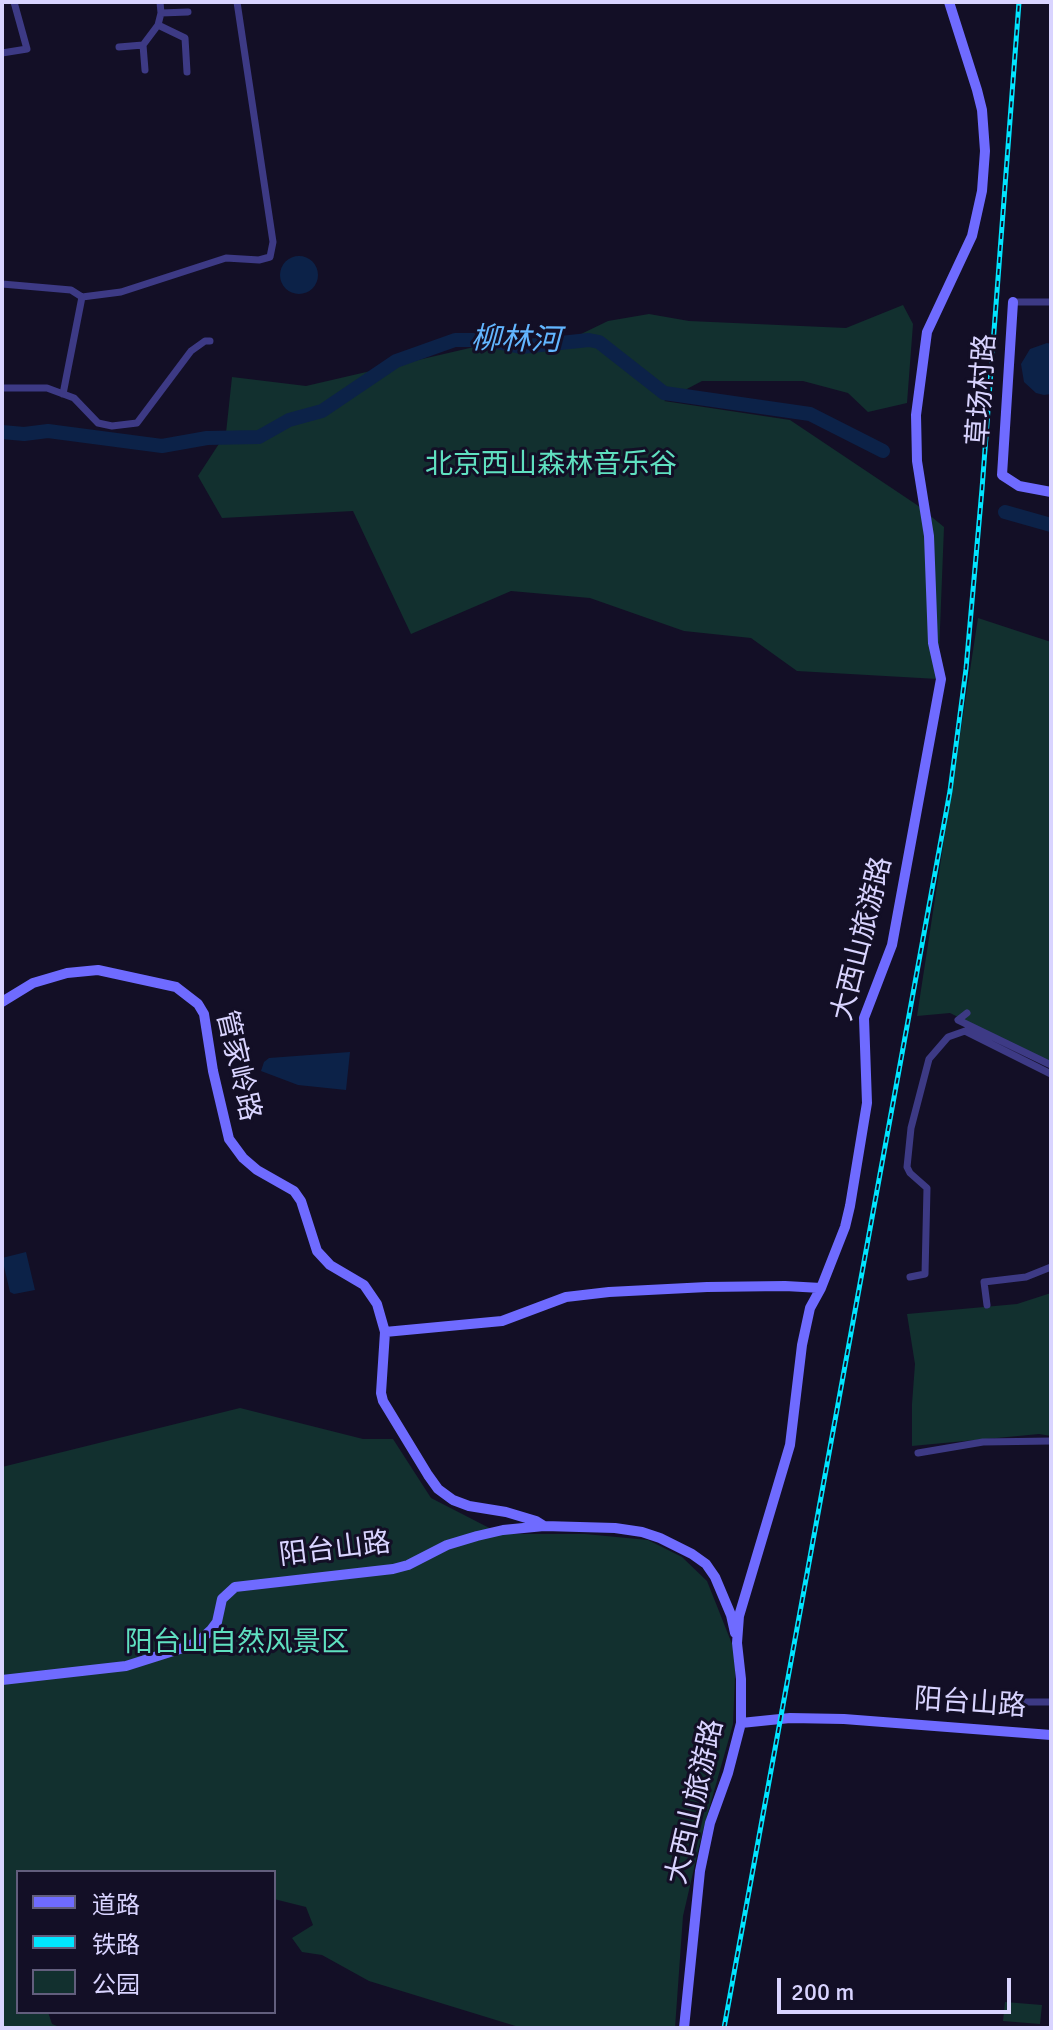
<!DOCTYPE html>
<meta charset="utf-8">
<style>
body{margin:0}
#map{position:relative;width:1053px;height:2030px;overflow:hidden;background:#130f26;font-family:Signika,"Noto Sans SC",sans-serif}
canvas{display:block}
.frame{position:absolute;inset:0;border:4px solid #d9d4ff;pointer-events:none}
.legend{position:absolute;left:16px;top:1870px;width:260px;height:144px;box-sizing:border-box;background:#130f26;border:2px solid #625e7d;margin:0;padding:10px 14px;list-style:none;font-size:24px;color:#d9d4ff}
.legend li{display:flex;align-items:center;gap:16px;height:40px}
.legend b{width:40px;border:2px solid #625e7d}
.scale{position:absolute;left:777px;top:1978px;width:234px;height:36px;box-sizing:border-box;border:4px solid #d9d4ff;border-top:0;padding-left:10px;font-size:24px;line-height:28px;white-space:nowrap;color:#d9d4ff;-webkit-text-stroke:6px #130f26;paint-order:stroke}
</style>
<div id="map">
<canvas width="1053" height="2030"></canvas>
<div class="frame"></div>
<ul class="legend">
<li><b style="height:10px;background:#6f6bff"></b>道路</li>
<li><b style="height:10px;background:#00e5ff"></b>铁路</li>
<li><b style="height:22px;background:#12302f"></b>公园</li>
</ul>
<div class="scale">200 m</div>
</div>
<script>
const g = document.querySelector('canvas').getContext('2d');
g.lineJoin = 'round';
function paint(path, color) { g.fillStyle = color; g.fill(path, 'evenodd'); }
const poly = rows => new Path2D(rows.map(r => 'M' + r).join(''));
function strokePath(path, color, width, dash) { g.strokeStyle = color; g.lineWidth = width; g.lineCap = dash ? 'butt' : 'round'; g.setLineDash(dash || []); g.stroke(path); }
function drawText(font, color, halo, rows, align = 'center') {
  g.font = font + ' Signika,"Noto Sans SC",sans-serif'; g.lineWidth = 6; g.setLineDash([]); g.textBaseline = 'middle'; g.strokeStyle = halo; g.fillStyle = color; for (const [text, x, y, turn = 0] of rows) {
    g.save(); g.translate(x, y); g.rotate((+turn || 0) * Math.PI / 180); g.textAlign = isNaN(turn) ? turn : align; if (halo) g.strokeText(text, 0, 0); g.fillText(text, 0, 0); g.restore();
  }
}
paint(poly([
 [903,305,913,324,907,403,868,412,848,393,803,381,702,381,664,401,790,420,917,505,944,527,938,679,797,671,751,638,684,631,590,598,511,591,411,634,353,511,222,518,198,476,226,433,232,377,306,386,500,341,579,335,608,321,649,314,689,321,846,328],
 [978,618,1051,642,1051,1063,950,1013,917,1016],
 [1051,1293,1051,1436,1039,1434,912,1446,912,1404,915,1364,907,1314,1017,1304],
 [240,1408,363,1439,393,1439,431,1498,501,1534,585,1534,648,1540,682,1557,707,1581,736,1654,733,1724,702,1834,683,1916,675,2028,522,2028,369,1981,322,1955,302,1952,292,1938,313,1925,306,1907,274,1899,274,1872,18,1872,18,2012,48,2012,52,2024,62,2028,2,2028,2,1467],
 [1005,2002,1042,2005,1040,2024,1003,2021]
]), '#12302f');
paint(poly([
 '280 275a19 19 0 1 1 38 0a19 19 0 1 1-38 0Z',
 [1047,343,1051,344,1051,394,1044,395,1036,393,1024,382,1021,364,1030,349],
 [350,1052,346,1090,298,1085,261,1071,264,1062,269,1058],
 [26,1252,35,1290,14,1294,10,1292,2,1258]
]), '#0c2248');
strokePath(poly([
 [2,432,24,434,48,431,162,446,207,438,259,437,289,420,322,411,396,361,455,340,486,340,521,347,589,340,599,342,664,393,810,414,883,451],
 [1005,512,1051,525]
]), '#0c2248', 14);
strokePath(poly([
 [160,2,161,13,188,12],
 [158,25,185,38,187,72],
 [119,47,143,45],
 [2,53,27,49,14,2],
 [145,70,143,45,158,25,161,13],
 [2,284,71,290,82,297,121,292,226,258,259,260,270,257,273,242,237,2],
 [1013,302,1051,302],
 [2,388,47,388,74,398,98,423,112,426,137,423,191,351,205,341,210,341],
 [63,394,82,297],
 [967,1013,958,1020,1051,1065],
 [910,1277,925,1274,927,1188,910,1173,907,1167,911,1128,929,1059,948,1037,965,1031,1051,1074],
 [987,1305,984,1282,1026,1277,1051,1267],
 [918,1453,983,1442,1051,1441],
 [1016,1702,1051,1702]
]), '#3d3a85', 7);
strokePath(poly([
 [1013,302,1002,475,1019,486,1051,492],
 [2,1002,33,983,67,973,98,970,176,987,198,1004,204,1014,213,1071,229,1139,243,1158,257,1170,294,1191,301,1201,317,1251,330,1265,364,1285,377,1304,385,1332,381,1393,383,1401,428,1475,438,1489,453,1500,469,1506,506,1512,536,1521,544,1526],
 [385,1332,502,1321,566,1297,609,1292,707,1287,785,1286,821,1288],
 [2,1680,126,1666,186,1647,199,1641,211,1630,217,1622,222,1599,235,1587,393,1569,408,1565,447,1545,477,1536,503,1530,544,1526,615,1528,642,1532,660,1538,692,1554,706,1564,715,1577,731,1615,735,1633],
 [741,1723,790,1718,844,1719,1051,1735],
 [684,2028,700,1871,710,1823,728,1773,741,1723,741,1679,737,1643,739,1616,790,1445,802,1345,810,1308,821,1288,845,1227,850,1206,867,1103,864,1018,892,945,941,679,933,643,929,536,917,461,916,415,927,332,972,236,982,191,985,151,982,110,977,90,949,2]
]), '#6f6bff', 10);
const rail = poly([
 [724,2028,950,791,966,669,982,489,1019,2]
]);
strokePath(rail, '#00e5ff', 5);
strokePath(rail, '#130f26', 2, [6]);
drawText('28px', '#d9d4ff', '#130f26', [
 ["草场村路",983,390,-86],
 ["大西山旅游路",863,939,-76],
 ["管家岭路",237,1066,77],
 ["阳台山路",335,1550,-7],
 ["阳台山路",970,1704,4],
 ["大西山旅游路",696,1802,-77]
]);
drawText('28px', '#5fe0c0', '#130f26', [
 ["北京西山森林音乐谷",551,466],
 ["阳台山自然风景区",237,1644]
]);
drawText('italic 30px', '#62b6ff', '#130f26', [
 ["柳林河",516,341,1]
]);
</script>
